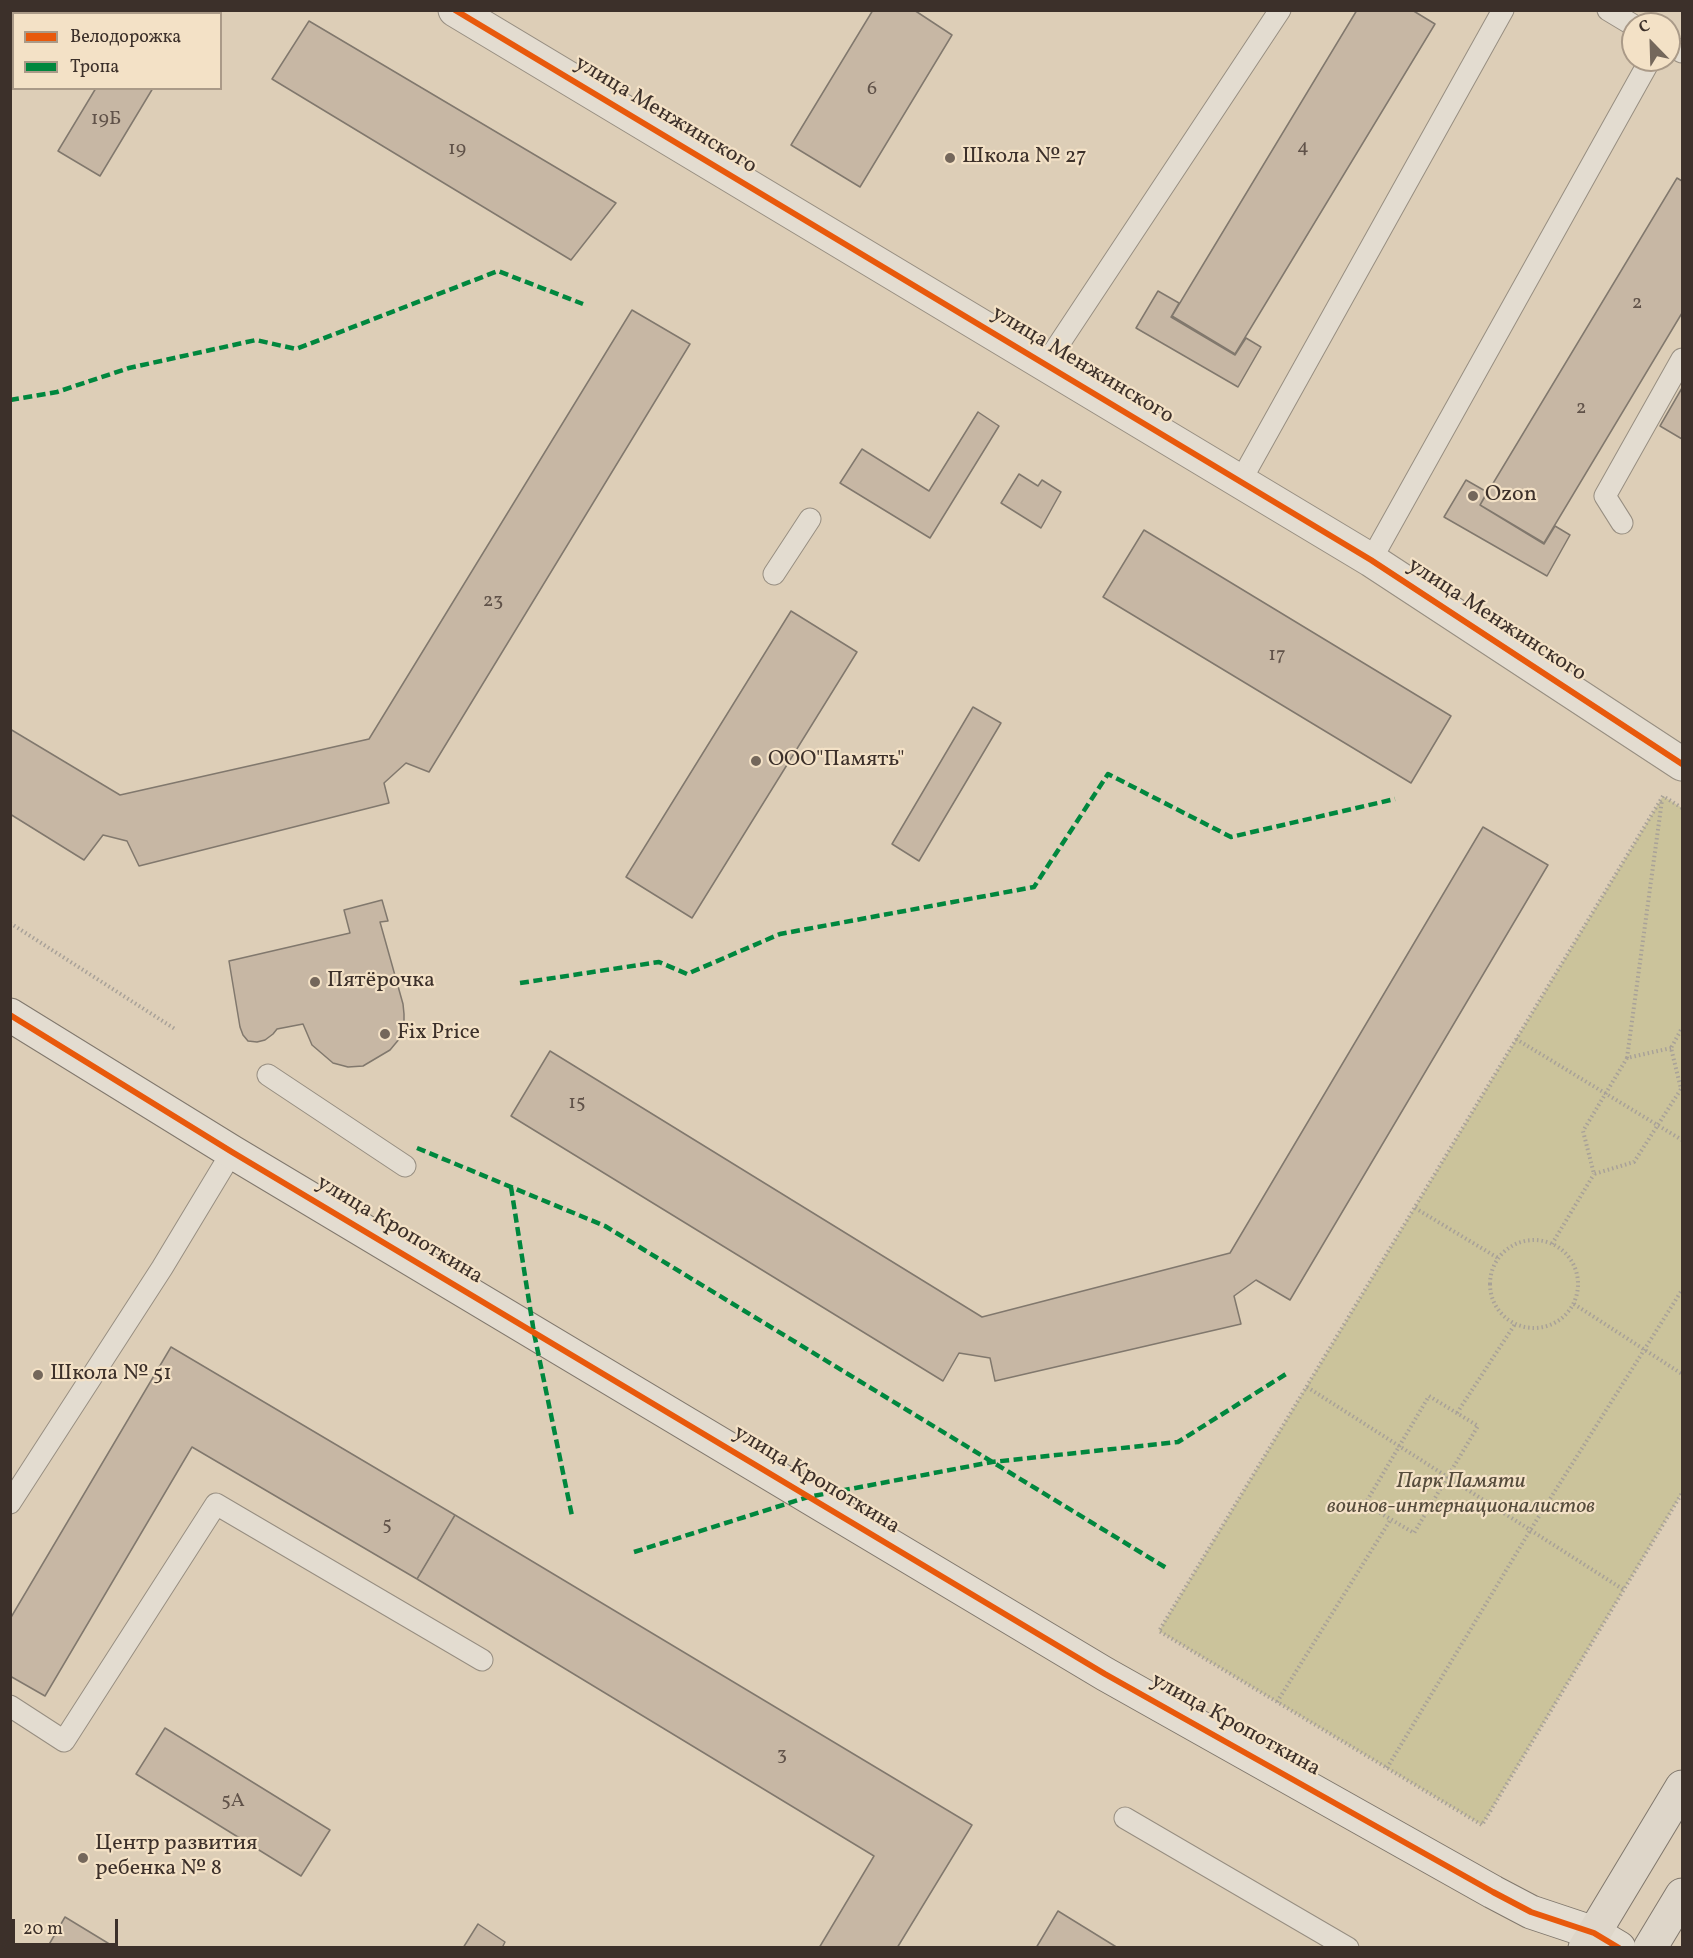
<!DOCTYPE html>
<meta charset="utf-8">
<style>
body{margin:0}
#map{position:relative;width:1693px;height:1958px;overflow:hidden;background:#ddceb7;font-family:Vollkorn,serif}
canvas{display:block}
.frame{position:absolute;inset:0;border:12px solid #3c302a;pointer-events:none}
.legend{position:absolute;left:12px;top:12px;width:210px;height:78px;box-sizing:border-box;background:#f3e1c6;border:2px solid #aa9a88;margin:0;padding:8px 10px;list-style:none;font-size:18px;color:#3c302a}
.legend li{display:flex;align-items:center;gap:12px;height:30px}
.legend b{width:30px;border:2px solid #aa9a88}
.north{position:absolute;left:1621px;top:12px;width:60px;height:60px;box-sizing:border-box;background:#f3e1c6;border:2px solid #aa9a88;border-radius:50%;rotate:337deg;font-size:16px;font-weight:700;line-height:24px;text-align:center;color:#3c302a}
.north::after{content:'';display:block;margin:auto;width:21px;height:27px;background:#74675b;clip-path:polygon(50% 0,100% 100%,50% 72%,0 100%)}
.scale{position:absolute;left:12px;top:1919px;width:106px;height:27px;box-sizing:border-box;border:3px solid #3c302a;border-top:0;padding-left:8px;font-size:18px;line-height:21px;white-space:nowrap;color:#3c302a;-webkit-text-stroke:4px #f3e1c6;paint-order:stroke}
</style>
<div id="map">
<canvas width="1693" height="1958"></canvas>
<div class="frame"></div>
<ul class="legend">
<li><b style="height:8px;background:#e8590c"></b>Велодорожка</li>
<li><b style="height:8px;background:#00873e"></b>Тропа</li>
</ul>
<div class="north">С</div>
<div class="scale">20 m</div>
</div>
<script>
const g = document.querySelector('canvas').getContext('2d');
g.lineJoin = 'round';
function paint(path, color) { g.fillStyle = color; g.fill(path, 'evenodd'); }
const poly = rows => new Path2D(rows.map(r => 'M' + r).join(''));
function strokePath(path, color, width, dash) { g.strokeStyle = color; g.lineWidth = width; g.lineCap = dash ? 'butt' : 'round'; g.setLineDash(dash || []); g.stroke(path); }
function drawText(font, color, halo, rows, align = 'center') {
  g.font = font + ' Vollkorn,serif'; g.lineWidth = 4.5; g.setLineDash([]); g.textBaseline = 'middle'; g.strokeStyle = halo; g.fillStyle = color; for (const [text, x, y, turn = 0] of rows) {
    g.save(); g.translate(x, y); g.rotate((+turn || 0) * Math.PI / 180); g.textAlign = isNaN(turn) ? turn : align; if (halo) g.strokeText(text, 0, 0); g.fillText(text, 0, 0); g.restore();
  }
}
paint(poly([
 [1663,796,1682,808,1682,1493,1482,1825,1159,1631]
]), '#cbc39b');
const building = poly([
 [873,10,914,10,952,35,860,187,791,145,873,10],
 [1357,10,1412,10,1435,24,1235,354,1172,316,1357,10],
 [309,21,616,203,571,260,272,79,309,21],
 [96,88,153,88,100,176,58,151,96,88],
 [1677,178,1682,181,1682,313,1544,543,1480,505,1677,178],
 [1158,291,1179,303,1171,317,1235,355,1246,338,1261,347,1238,387,1136,328,1158,291],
 [632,310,690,344,429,772,406,763,384,783,389,803,139,866,127,841,103,835,84,860,10,814,10,729,120,795,369,739,632,310],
 [1682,388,1682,439,1660,426,1682,388],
 [978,412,999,426,930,538,840,483,862,449,929,491,978,412],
 [1019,474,1038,486,1042,480,1061,492,1041,528,1001,503,1019,474],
 [1466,480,1487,492,1480,505,1544,544,1555,526,1570,535,1547,576,1444,517,1466,480],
 [1144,530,1451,716,1411,783,1103,597,1144,530],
 [791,611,857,652,692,918,626,877,791,611],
 [973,707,1001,723,919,861,892,844,973,707],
 [1483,827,1548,865,1290,1300,1256,1280,1234,1296,1241,1324,995,1381,990,1358,959,1353,943,1381,511,1116,550,1051,982,1317,1230,1253,1483,827],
 [382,900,388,921,380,922,403,1004,404,1014,404,1025,400,1038,390,1050,363,1066,348,1067,333,1063,312,1045,303,1024,277,1029,273,1034,265,1040,257,1042,248,1041,243,1035,240,1027,229,961,350,933,344,910,382,900],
 [171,1347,455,1515,417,1579,192,1447,45,1696,10,1676,10,1619,171,1347],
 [455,1515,972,1825,897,1948,819,1948,874,1856,417,1579,455,1515],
 [165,1728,330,1830,301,1876,136,1774,165,1728],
 [1058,1911,1118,1948,1036,1948,1058,1911],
 [65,1917,116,1948,47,1948,65,1917],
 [478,1924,505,1942,502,1948,463,1948,478,1924]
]);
paint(building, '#c7b7a4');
strokePath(building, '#81786d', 1.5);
const lane = poly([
 [1608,10,1633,25],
 [1669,45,1682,52],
 [1045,365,1280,10],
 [1240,482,1503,10],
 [1622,523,1605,496,1682,359],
 [1371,560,1650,60],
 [774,574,810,519],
 [268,1075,405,1166],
 [10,1503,162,1268,232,1152],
 [10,1706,64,1741,216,1504,482,1660],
 [1125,1818,1348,1948]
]);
const street = poly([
 [455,10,1371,560,1682,764]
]);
const secondary = poly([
 [10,1015,232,1152,1105,1674,1493,1892,1531,1912,1594,1933,1619,1948]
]);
const primary = poly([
 [1585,1948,1682,1787],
 [1650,1948,1682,1895]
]);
strokePath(lane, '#978e81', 23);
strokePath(street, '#978e81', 35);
strokePath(secondary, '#81786d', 35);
strokePath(primary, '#81786d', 35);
strokePath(poly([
 [1682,808,1663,796,1159,1631,1482,1825,1682,1493],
 [10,923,175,1029],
 [1516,1039,1682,1140],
 [1671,1048,1627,1058,1583,1131,1594,1174,1634,1162,1681,1089,1671,1048,1682,1028],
 [1627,1058,1662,800],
 [1415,1208,1498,1258],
 '1490 1284a44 44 0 1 1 88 0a44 44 0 1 1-88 0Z',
 [1552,1244,1594,1174],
 [1574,1304,1682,1374],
 [1307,1387,1624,1590],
 [1429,1396,1478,1426,1414,1533,1365,1504,1429,1396],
 [1457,1413,1515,1324],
 [1277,1702,1391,1519],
 [1387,1768,1531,1529,1682,1290]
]), '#a8a198', 4, [1.5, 3]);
strokePath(lane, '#e3dcd0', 21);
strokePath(street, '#e3dcd0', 33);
strokePath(secondary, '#e3dcd0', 33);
strokePath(primary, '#ded6c9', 33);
strokePath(poly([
 [10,400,57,392,129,368,256,340,296,349,498,271,583,304],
 [520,983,659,962,687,974,780,934,1034,887,1108,774,1231,837,1395,799],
 [417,1148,605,1226,1168,1569],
 [511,1187,534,1333,572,1516],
 [634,1552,808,1497,992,1462,1178,1442,1286,1374]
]), '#00873e', 4.5, [9, 4.5]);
strokePath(poly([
 [455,10,1371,560,1682,764],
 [10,1015,232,1152,1105,1674,1493,1892,1531,1912,1594,1933,1619,1948]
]), '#e8590c', 6);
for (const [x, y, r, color] of [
 [950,158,6,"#74675b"],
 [1473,496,6,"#74675b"],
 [756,761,6,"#74675b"],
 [315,982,6,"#74675b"],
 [385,1034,6,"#74675b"],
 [38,1375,6,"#74675b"],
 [83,1858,6,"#74675b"]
]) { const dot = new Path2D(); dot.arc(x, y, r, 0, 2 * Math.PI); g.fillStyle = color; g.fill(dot); strokePath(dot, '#f3e1c6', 2); }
drawText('20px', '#605249', null, [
 ["6",872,90],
 ["19Б",106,120],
 ["4",1303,148],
 ["19",457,150],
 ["2",1637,304],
 ["2",1581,409],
 ["23",493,602],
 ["17",1277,656],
 ["15",577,1104],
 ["5",387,1526],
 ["3",782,1756],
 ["5А",233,1802]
]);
drawText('22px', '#3c302a', '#f3e1c6', [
 ["улица Менжинского",665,116,31],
 ["улица Менжинского",1082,366,31],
 ["улица Менжинского",1496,621,33],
 ["улица Кропоткина",399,1231,31],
 ["улица Кропоткина",816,1481,31],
 ["улица Кропоткина",1235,1726,29]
]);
drawText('22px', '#3c302a', '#f3e1c6', [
 ["Школа № 27",962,158],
 ["Ozon",1485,496],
 ["ООО\"Память\"",768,761],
 ["Пятёрочка",327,982],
 ["Fix Price",397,1034],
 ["Школа № 51",50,1375],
 ["Центр развития",95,1845],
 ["ребенка № 8",95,1870]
], 'left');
drawText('italic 22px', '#564c3c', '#f3e1c6', [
 ["Парк Памяти",1461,1483],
 ["воинов-интернационалистов",1461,1508]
]);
</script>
